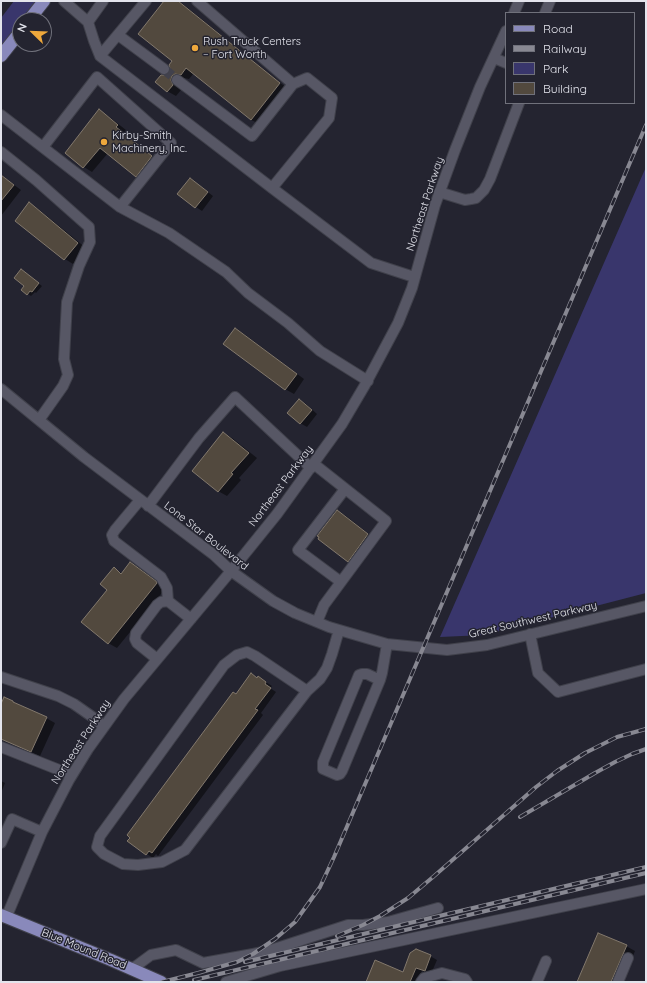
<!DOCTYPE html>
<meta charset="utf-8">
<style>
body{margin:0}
#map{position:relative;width:647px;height:983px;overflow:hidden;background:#242430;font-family:Quicksand,sans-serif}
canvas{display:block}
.frame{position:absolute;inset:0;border:2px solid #e3e4ec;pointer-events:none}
.legend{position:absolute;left:505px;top:12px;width:130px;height:92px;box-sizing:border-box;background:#242430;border:1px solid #70717b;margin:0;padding:5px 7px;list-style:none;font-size:12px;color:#e3e4ec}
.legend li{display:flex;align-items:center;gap:8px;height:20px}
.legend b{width:20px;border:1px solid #70717b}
.north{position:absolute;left:12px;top:12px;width:40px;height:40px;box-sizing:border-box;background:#242430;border:1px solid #70717b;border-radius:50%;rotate:293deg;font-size:11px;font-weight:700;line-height:16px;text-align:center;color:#e3e4ec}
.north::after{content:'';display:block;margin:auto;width:14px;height:18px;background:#eea83c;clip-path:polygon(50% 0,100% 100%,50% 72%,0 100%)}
</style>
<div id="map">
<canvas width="647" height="983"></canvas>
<div class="frame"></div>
<ul class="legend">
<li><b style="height:5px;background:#8989bb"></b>Road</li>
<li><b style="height:5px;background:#888892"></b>Railway</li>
<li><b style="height:11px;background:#39366c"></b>Park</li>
<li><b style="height:11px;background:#52493e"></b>Building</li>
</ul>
<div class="north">N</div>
</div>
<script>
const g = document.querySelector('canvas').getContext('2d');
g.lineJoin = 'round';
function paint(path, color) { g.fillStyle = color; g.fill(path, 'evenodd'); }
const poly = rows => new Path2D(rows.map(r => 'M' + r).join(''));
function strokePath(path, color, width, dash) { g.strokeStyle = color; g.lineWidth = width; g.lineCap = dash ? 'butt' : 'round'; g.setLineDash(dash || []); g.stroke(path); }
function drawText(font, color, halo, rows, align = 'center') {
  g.font = font + ' Quicksand,sans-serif'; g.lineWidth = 3; g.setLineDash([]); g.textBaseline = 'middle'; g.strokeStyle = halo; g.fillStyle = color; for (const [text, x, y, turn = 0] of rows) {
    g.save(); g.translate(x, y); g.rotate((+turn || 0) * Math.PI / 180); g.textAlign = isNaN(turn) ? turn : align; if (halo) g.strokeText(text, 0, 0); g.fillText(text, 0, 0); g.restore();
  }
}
paint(poly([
 [14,1,38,1,23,20,20,20,20,24,1,48,1,18],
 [646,167,646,593,484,635,440,637]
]), '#39366c');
paint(poly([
 [165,1,179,1,288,89,260,124,251,120,194,73,189,79,184,78,181,81,179,85,181,90,176,96,167,91,167,76,170,74,174,61],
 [99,111,108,116,126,130,124,133,160,162,145,181,136,176,108,153,92,172,84,167],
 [1,175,21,190,1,216],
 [196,183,213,196,202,211,196,207,179,194],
 [30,204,38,209,86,248,73,264,65,259,16,220],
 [25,273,42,286,36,293,35,292,31,296,28,294,25,286],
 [236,329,244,334,304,379,294,394,285,389],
 [300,400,306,404,317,414,307,427,300,423],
 [224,433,232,438,257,458,239,478,241,480,227,496,218,491],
 [337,511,346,516,376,540,357,566,348,561],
 [131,563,139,568,165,589,117,648,108,643,114,569,122,573],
 [258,677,272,686,270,688,276,692,261,713,263,715,158,856,156,854,153,858,147,854,129,841,236,695],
 [1,707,46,718,55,723,40,756,1,739],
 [1,781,5,783,1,793],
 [599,934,626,946,635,951,622,982,578,982],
 [430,956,437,960,431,974,422,971,417,982,368,982,403,973]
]), '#0007');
const building = poly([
 [164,1,178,1,280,83,251,120,186,68,181,75,175,74,172,76,171,80,173,85,167,92,155,82,161,75,166,75,169,73,170,69,169,65,172,61,138,34,164,1],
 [99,109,118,125,116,127,152,156,136,177,100,148,83,168,65,153,99,109],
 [1,175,14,185,1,201,1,175],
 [190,178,208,192,195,208,177,194,190,178],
 [29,202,78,243,64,260,15,221,29,202],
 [21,269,39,283,32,292,30,291,27,295,21,290,24,286,14,278,21,269],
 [235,328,297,374,285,390,223,344,235,328],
 [299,399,312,410,300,424,287,413,299,399],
 [223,432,249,453,231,473,233,474,218,492,192,471,223,432],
 [337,510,368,534,348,562,318,539,319,537,317,536,337,510],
 [130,562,156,581,157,583,108,644,81,622,107,590,100,584,114,567,121,574,130,562],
 [251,673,257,678,258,676,266,682,265,684,271,688,255,709,258,710,152,853,149,851,146,855,127,841,130,838,127,835,233,692,236,694,251,673],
 [4,697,13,701,13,702,47,717,31,752,1,739,1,704,4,697],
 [598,933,627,945,611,982,577,982,598,933],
 [416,949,431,955,425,971,416,968,410,982,366,982,375,960,403,972,410,953,416,949]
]);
paint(building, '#52493e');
strokePath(building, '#82786c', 1);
strokePath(poly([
 [164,69,177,80]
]), '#41414c', 10, [10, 5]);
const minor = poly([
 [64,1,88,22,94,41,100,56,272,188,371,263,414,277],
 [514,13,519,1],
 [545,13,550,1],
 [88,22,103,1],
 [118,35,164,69],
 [100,56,146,1],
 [494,58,506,63],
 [177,80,252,136,293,84,197,1],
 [1,115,120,207,171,143,97,77,43,147],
 [1,152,36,180,89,227,90,242,79,266,67,302,64,359,68,375,63,386,39,420],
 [272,188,329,118,332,98,307,78,293,84],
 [439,192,465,200,471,199,476,198,484,190,490,179,519,103],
 [120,207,169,233,226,272,248,293,288,323,320,351,368,381],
 [1,389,84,457,214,555,231,571,273,601,295,613,329,627,387,644,447,650,487,645,646,606],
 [314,464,386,521,324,605,317,622],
 [140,500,115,530,112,535,114,541,161,577,167,588,168,601],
 [148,506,199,438,235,397,311,468],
 [341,582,298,550,345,489],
 [530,634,538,673,558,692,646,669],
 [157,659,137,643,135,639,136,633,157,605,161,602,168,601,191,619],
 [1,677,58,696,74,704,94,718,104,727],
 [380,680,367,674,362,674,359,675,323,762,323,769,337,775,340,774,342,771,380,680,382,673,387,644],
 [307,691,185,850,162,862,138,865,123,864,104,854,97,847,100,836,224,665,237,655,247,652,255,656,307,691,320,679,327,668,332,654,339,630],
 [1,747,72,775],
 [1,843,12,819,42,832],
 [6,918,42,832,69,780,88,749,124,699,231,571,277,514,342,424,365,385,398,323,412,288,435,205,455,150,480,87,506,31],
 [132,969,151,955,176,950,203,963,253,954,268,951,348,925,363,925,388,922,438,908],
 [226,982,280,966,646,889],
 [421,982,424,978,442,973,465,979,467,982],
 [537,982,546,961],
 [618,982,628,958]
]);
const major = poly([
 [29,20,44,1],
 [1,56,20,32],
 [1,915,111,960,161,982]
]);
strokePath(minor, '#40414b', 12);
strokePath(major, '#40414b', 14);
strokePath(minor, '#575765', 10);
strokePath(major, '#8989bb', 12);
const rail = poly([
 [520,817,595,773,615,762,632,754,646,749],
 [337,936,363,925,380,916,408,898,433,877,536,787,557,771,585,753,617,737,646,729],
 [245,962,646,867],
 [198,973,237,962,253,954,275,939,295,922,320,887,334,857,646,125],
 [194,980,646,873],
 [162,982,202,972]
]);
strokePath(rail, '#888892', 4);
strokePath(rail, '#242430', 2.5, [8]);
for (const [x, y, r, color] of [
 [195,48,4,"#eea83c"],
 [104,142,4,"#eea83c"]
]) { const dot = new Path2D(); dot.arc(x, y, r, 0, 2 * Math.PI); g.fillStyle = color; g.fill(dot); strokePath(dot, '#242430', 1.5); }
drawText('11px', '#e3e4ec', '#242430', [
 ["Rush Truck Centers",203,42],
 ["– Fort Worth",203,55],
 ["Kirby-Smith",112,136],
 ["Machinery, Inc.",112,149]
], 'left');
drawText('11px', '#e3e4ec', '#242430', [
 ["Northeast Parkway",425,204,-72],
 ["Northeast Parkway",281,486,-53],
 ["Lone Star Boulevard",206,536,38],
 ["Great Southwest Parkway",533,620,-13],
 ["Northeast Parkway",81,742,-57],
 ["Blue Mound Road",84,949,22]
]);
</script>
